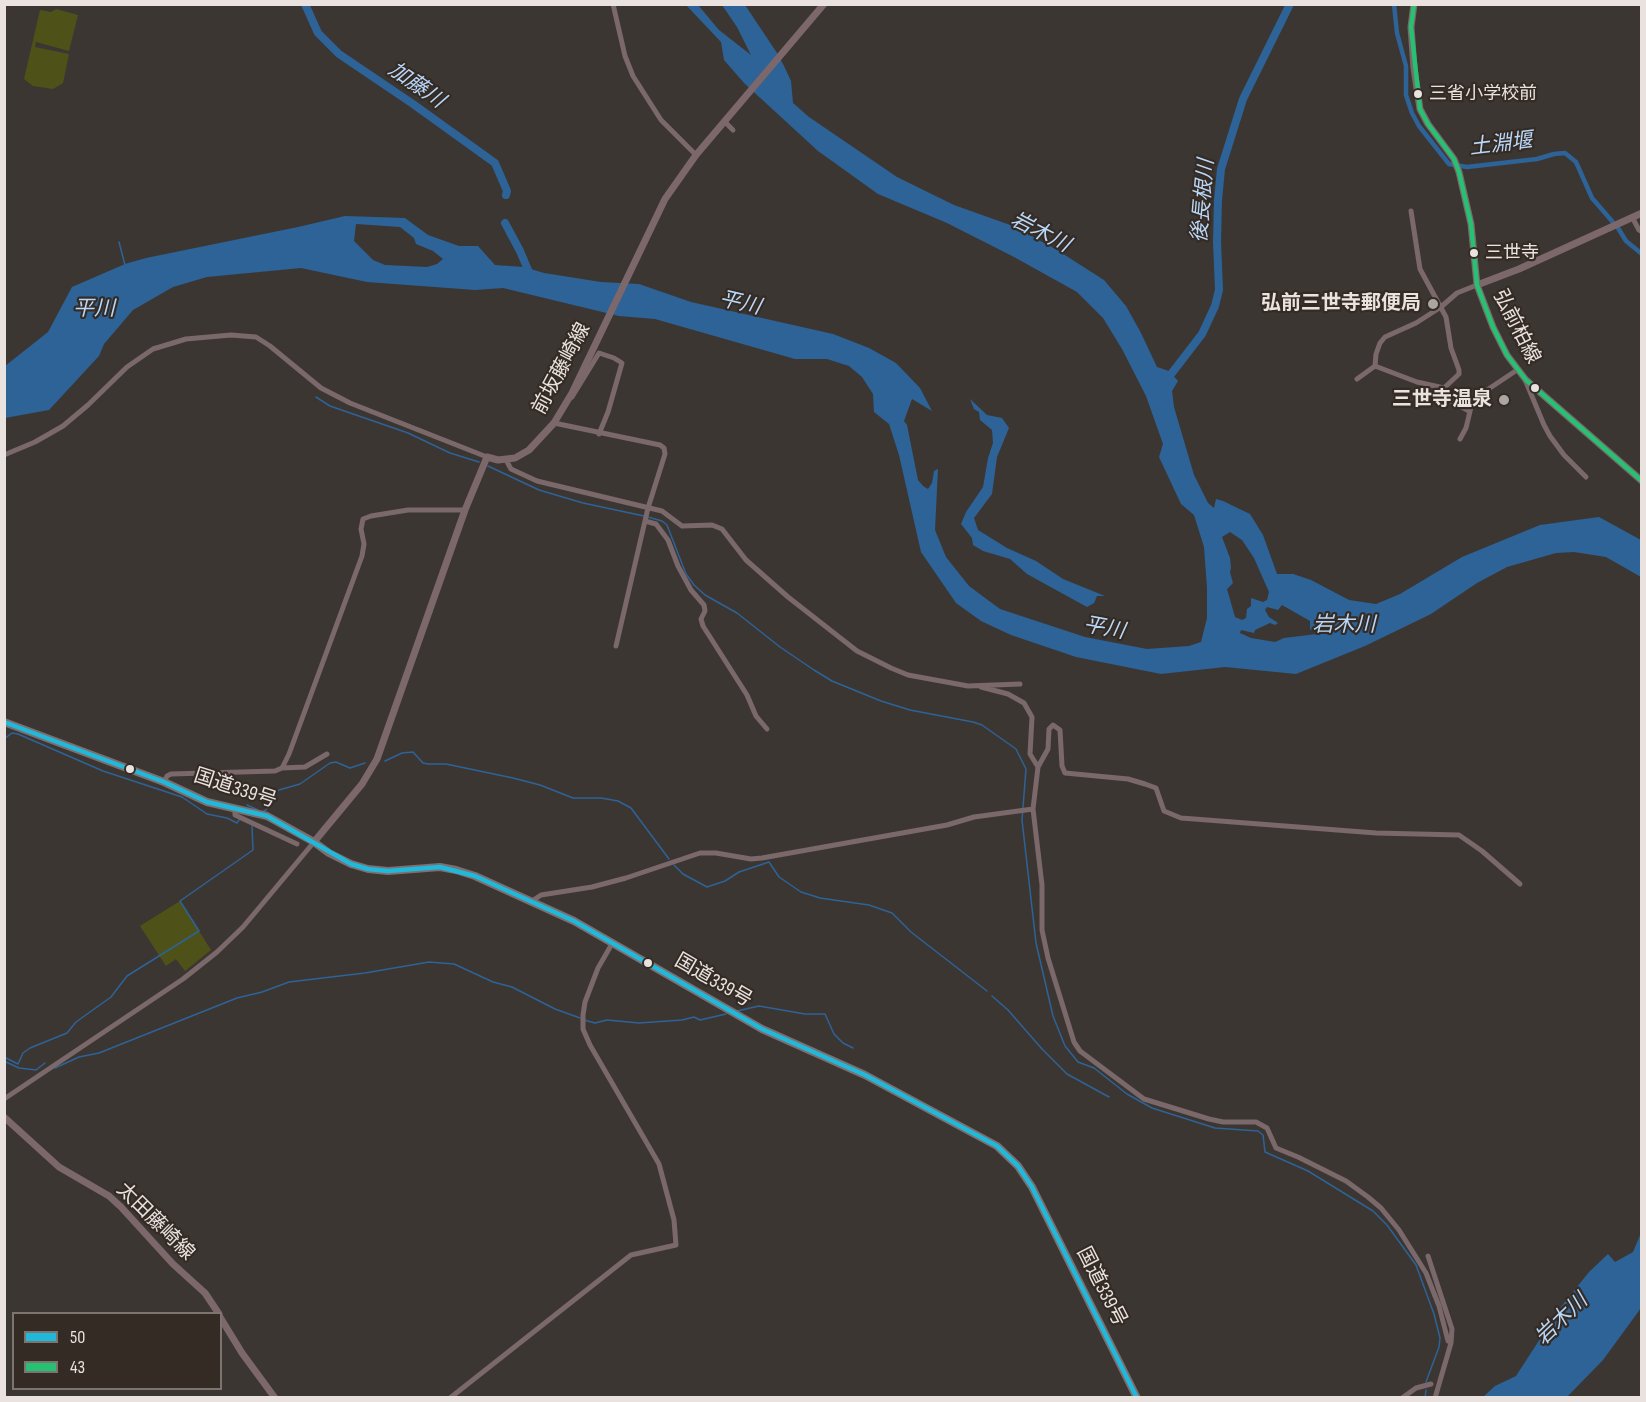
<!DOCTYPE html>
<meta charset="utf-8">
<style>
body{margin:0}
#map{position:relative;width:1646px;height:1402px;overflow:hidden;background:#3c3633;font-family:"Sofia Sans Condensed",sans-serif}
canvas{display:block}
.frame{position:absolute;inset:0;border:6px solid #e9e2df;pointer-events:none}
.legend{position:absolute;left:12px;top:1312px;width:210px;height:78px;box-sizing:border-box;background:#352b25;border:2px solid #7d746f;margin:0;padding:8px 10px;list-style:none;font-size:18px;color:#e9e2df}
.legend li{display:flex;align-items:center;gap:12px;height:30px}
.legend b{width:30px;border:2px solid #7d746f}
</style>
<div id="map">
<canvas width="1646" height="1402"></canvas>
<div class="frame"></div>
<ul class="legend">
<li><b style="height:8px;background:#20b9da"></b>50</li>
<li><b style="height:8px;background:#26c172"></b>43</li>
</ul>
</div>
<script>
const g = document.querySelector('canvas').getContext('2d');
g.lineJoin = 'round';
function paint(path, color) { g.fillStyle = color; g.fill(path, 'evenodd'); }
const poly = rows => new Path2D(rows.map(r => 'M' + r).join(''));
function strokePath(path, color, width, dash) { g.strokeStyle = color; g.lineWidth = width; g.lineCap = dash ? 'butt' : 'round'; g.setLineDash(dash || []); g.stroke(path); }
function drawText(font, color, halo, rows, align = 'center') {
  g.font = font + ' "Sofia Sans Condensed","Noto Sans JP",sans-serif'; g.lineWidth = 4.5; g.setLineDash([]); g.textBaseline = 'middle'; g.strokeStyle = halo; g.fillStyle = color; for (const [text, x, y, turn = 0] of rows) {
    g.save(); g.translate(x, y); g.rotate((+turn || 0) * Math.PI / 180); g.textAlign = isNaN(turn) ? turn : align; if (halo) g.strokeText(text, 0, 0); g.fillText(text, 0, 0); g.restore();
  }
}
paint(poly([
 [56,9,78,15,69,51,36,42,35,47,69,54,63,83,53,89,33,86,24,79,40,10,51,12],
 [180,901,211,950,185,971,176,959,166,966,140,926]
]), '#4e5218');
paint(poly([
 [686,5,698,5,719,30,751,55,737,27,722,5,745,5,777,53,784,66,791,81,793,103,809,117,897,177,954,205,1013,226,1057,250,1104,280,1126,306,1141,333,1157,367,1169,371,1178,381,1172,391,1174,407,1194,475,1208,503,1214,508,1216,499,1223,501,1250,514,1263,535,1277,574,1293,574,1311,580,1349,600,1376,604,1400,594,1462,557,1540,525,1599,517,1641,540,1641,577,1606,557,1574,552,1556,553,1507,567,1477,583,1431,614,1365,646,1296,674,1225,667,1161,674,1076,657,1011,635,981,621,956,603,921,552,899,455,889,424,874,412,873,394,862,377,849,366,827,359,795,359,655,319,619,316,503,288,475,290,367,282,301,268,207,277,173,287,133,310,104,344,99,356,49,410,5,418,5,366,48,332,72,287,125,264,146,258,298,227,345,216,405,218,428,235,459,246,478,246,495,265,524,267,544,273,601,282,639,284,691,302,833,334,869,348,896,363,920,388,932,411,912,399,904,421,907,425,918,480,923,486,928,489,932,483,934,471,938,469,935,530,946,557,969,586,1000,609,1085,637,1147,649,1189,646,1201,642,1207,618,1207,588,1204,547,1194,515,1181,504,1159,457,1163,444,1146,396,1122,349,1103,318,1077,292,1014,257,947,223,878,194,818,151,744,83,724,60,721,42],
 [356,224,400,227,414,238,416,244,433,251,443,259,437,264,427,267,385,265,373,260,354,241],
 [1230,532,1242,540,1254,558,1269,592,1267,600,1263,602,1251,598,1251,606,1247,609,1246,618,1242,620,1235,617,1227,589,1233,583,1230,572,1231,568,1230,558,1222,537],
 [1282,605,1310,621,1310,629,1317,634,1284,638,1275,642,1251,638,1240,633,1241,630,1254,633,1255,630,1270,623,1275,625,1278,623,1269,617,1265,610,1267,607,1278,610],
 [970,399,987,415,1002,418,1009,428,997,457,992,494,974,518,978,530,1007,548,1036,561,1063,579,1105,596,1097,596,1094,603,1087,607,1027,574,1010,559,983,551,973,545,972,538,961,524,966,512,983,487,988,458,993,443,992,430,980,420,979,412,974,409],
 [1641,1233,1641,1308,1603,1360,1567,1397,1483,1397,1495,1386,1516,1376,1560,1308,1589,1272,1608,1254,1615,1262,1633,1252]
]), '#2d6397');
strokePath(poly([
 [119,242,125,265],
 [316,397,330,406,408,433,450,453,479,462],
 [488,466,539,490,583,503,644,516],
 [648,517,662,521,667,525,686,574,694,585,705,595,737,613,780,647,814,670,832,681,881,701,910,710,973,722,982,725,1016,749,1026,769,1022,820,1036,943,1053,1016,1065,1046,1078,1062,1094,1068,1127,1094,1152,1108,1215,1128,1258,1131,1263,1135,1265,1152,1308,1171,1373,1211,1387,1225,1416,1265,1434,1314,1440,1338,1439,1347,1426,1382],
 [4,739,12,733,18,734,103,771,182,797,207,814,227,818,237,823,239,820],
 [385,761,402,753,413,752,423,763,428,764,446,764,513,778,540,785,573,798,601,798,618,801,631,808,669,859],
 [247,805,258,810],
 [262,812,266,810,272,795,279,790,300,784,330,763,336,762,350,768,365,763],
 [674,865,683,874,707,887,725,881,739,872,769,862,779,877,801,892,820,898,869,905,892,913,911,932,987,991],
 [992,996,1008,1010,1042,1049,1067,1074,1109,1097],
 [737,1011,759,1006,805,1014,825,1014,834,1034,843,1043,853,1048],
 [584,1020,595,1023,607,1020,639,1023,682,1020,694,1017,700,1020,726,1014],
 [4,1057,18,1064,23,1053,30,1048,67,1033,76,1022,111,997,127,976,199,931,180,901,253,850,252,826],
 [4,1061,19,1068,36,1070,45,1063],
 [55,1068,79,1057,99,1053,237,998,262,992,289,982,365,973,429,962,454,964,493,982,512,987,555,1009,580,1018],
 [1425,1398,1426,1390]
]), '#2d6397', 1.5);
strokePath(poly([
 [1394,4,1397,33,1406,66,1406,95,1412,113,1419,126,1449,164,1467,167,1537,159,1554,154,1565,153,1576,162,1592,198,1618,228,1626,241,1642,254]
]), '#2d6397', 4.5);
strokePath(poly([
 [305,4,318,33,339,54,413,104,495,163,507,191,506,195],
 [505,223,520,251,531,277],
 [1165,382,1202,334,1215,306,1219,290,1217,242,1218,200,1221,169,1243,99,1290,4]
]), '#2d6397', 8);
strokePath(poly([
 [613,4,625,56,633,76,661,120,696,155],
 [726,123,733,130],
 [1411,211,1420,269,1446,317,1451,348,1459,370,1459,374,1444,388],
 [1632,217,1639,230,1642,232],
 [1357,379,1375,366],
 [1526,382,1544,425,1550,436,1564,455,1586,477],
 [1444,388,1417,382,1375,366,1376,354,1380,343,1385,337,1416,323,1441,307,1457,293,1477,285],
 [1444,388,1445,398,1469,411],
 [572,397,599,353,614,358,622,363,608,412,599,434],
 [554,423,660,445,664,448,665,454,648,508,616,646],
 [1460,439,1466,428,1472,403,1481,394,1517,370],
 [4,455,35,442,63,426,88,405,127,367,153,349,186,339,231,335,256,337,270,346,321,388,350,403,487,457],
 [506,460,511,469,537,481,662,511,682,526,712,525,722,529,746,560,788,597,857,651,891,668,908,675,968,686,1020,684],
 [645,521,656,524,668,540,678,566,691,590,704,605,705,611,701,619,703,626,747,695,756,716,767,729],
 [981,687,1008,694,1024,703,1032,717,1030,754,1038,767,1033,809,1042,885,1042,930,1048,958,1074,1042,1080,1051,1144,1099,1209,1119,1223,1122,1256,1122,1267,1128,1276,1148,1298,1157,1346,1181,1368,1197,1381,1208,1399,1230,1426,1273,1439,1306,1448,1341],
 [1038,767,1048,749,1049,729,1053,725,1060,730,1062,766,1065,773,1128,779,1145,784,1156,788,1164,811,1181,818,1376,833,1459,835,1482,851,1520,884],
 [282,768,305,767,327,754],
 [164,782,167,776,171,774,275,771,282,768,289,754,362,556,364,544,361,529,363,519,371,516,408,510,465,510],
 [235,809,235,815,297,844],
 [532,901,541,895,592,887,626,878,700,853,716,853,751,859,762,858,947,825,974,817,1033,809],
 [4,1099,183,979,217,952,243,927,314,842],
 [1428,1256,1452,1329,1451,1343,1435,1398],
 [450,1398,631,1255,676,1245,674,1220,659,1164,590,1045,583,1029,583,1015,585,1002,598,968,613,942],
 [1402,1398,1416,1388,1431,1384]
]), '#7a686b', 5);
strokePath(poly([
 [1414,4,1411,27,1414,68,1420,109,1428,124,1454,159,1459,172,1471,224,1477,285,1493,327,1507,355,1526,380,1642,481],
 [1477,285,1519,269,1642,213],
 [314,842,362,784,377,759,465,510,487,457,498,460,515,458,529,450,554,423,572,393,665,199,696,155,824,4],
 [4,1117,59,1167,109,1196,121,1207,173,1264,205,1293,219,1314],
 [220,1317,242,1353,275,1398]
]), '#7c676a', 7);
strokePath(poly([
 [4,722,164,782,207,802,267,816,314,842,329,853,351,864,368,869,388,871,440,867,456,870,475,876,574,921,762,1029,865,1075,997,1146,1018,1166,1032,1187,1137,1398]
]), '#7f6d6f', 8);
strokePath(poly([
 [4,722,164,782,207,802,267,816,351,864,368,869,388,871,440,867,475,876,574,921,762,1029,865,1075,997,1146,1018,1166,1032,1187,1137,1398]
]), '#20b9da', 4.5);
strokePath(poly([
 [1414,4,1411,27,1420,109,1428,124,1454,159,1459,172,1471,224,1477,285,1493,327,1507,355,1526,380,1642,481]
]), '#26c172', 4.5);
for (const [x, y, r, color] of [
 [1418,94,5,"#e9e2df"],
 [1474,253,5,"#e9e2df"],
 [1433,304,6,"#aca6a3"],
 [1535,388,5,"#e9e2df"],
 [1504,400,6,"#aca6a3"],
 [130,769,5,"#e9e2df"],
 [648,963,5,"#e9e2df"]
]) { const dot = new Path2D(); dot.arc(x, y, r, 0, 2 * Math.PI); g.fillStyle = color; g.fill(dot); strokePath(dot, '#352b25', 2); }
drawText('18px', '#e9e2df', '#352b25', [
 ["三省小学校前",1429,94],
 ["三世寺",1485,253]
], 'left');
drawText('bold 20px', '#e9e2df', '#352b25', [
 ["弘前三世寺郵便局",1421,304],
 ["三世寺温泉",1492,400]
], 'right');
drawText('20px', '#e9e2df', '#352b25', [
 ["弘前柏線",1516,327,63],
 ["前坂藤崎線",562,369,-62],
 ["国道339号",235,789,18],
 ["国道339号",713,981,30],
 ["太田藤崎線",155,1222,45],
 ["国道339号",1101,1287,63]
]);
drawText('italic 21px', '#b9d8f9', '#352b25', [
 ["加藤川",416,86,35],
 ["土淵堰",1501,145,-7],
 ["後長根川",1204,201,-85],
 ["岩木川",1040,233,27],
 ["平川",740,304,13],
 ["平川",94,310],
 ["岩木川",1344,626],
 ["平川",1104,629,10],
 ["岩木川",1562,1320,-44]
]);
</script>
